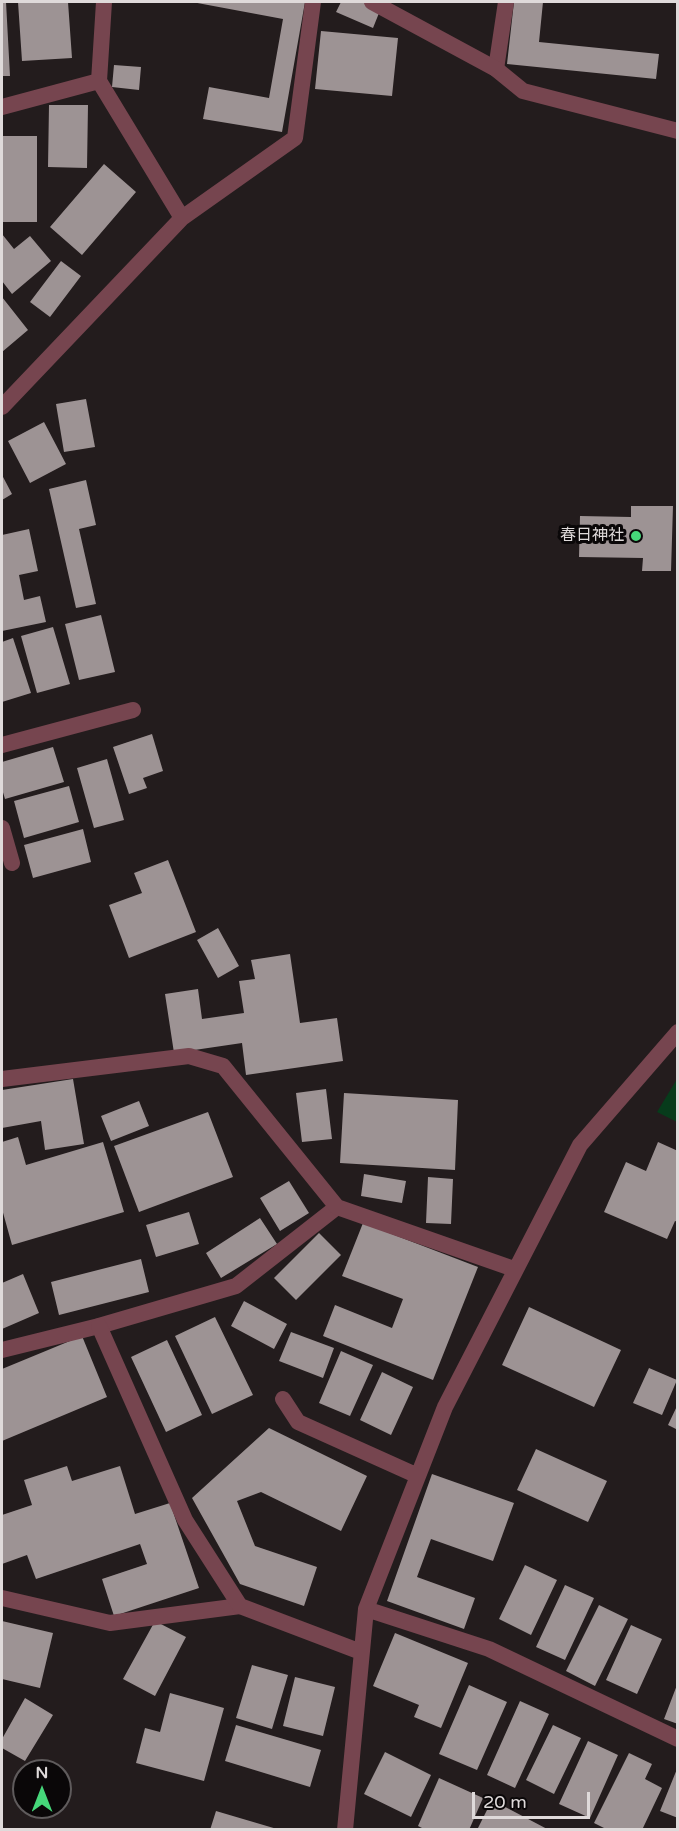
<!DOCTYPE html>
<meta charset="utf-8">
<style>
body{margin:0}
#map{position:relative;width:679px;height:1831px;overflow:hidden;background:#231c1d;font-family:"Varela Round",sans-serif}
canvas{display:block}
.frame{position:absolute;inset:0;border:3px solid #dfdada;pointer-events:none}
.north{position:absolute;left:12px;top:1759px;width:60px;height:60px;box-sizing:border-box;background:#0a0708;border:2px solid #5f5b5c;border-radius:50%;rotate:0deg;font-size:16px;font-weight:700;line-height:24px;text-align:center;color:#dfdada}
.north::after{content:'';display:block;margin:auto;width:21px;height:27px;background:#46d77a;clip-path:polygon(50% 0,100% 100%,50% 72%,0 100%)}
.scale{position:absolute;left:472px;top:1792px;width:118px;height:27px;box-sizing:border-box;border:3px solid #dfdada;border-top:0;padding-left:8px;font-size:18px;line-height:21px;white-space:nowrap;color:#dfdada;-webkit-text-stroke:4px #0a0708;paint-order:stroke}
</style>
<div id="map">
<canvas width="679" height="1831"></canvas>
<div class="frame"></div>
<div class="north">N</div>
<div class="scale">20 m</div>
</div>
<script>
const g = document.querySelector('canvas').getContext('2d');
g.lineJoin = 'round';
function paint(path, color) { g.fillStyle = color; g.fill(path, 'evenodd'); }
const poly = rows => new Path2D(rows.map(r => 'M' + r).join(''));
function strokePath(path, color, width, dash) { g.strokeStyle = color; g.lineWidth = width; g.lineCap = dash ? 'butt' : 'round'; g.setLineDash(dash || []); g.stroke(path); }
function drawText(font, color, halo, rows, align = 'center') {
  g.font = font + ' "Varela Round","Noto Sans JP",sans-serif'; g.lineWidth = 6; g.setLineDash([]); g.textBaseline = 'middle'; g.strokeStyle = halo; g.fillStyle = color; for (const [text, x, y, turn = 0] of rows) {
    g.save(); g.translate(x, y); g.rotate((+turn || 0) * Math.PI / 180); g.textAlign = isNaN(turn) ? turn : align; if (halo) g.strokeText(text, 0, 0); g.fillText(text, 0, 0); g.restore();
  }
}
paint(poly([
 [677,1079,678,1122,677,1122,657,1112]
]), '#073b1b');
paint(poly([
 [2,2,6,2,10,76,2,76],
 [18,2,68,2,72,58,22,61],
 [192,2,305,2,282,132,203,119,209,87,269,98,283,19],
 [341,2,365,2,381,8,373,28,336,12],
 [514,2,543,2,539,42,659,54,656,79,507,64],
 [321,31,398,38,392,96,315,89],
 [114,65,141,67,139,90,112,87],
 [49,105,88,105,87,168,48,167],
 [2,136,37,136,37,222,2,222],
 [104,164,136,192,82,255,50,227],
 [2,234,14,249,30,236,51,261,12,294,2,281],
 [61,261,81,276,50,317,30,302],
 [2,297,28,330,2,352],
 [86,399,95,447,64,452,56,404],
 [44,422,66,464,30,483,8,441],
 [2,475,12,494,2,500],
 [86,480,96,525,79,529,96,604,76,608,49,489],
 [631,506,673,506,671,571,642,571,643,558,579,557,580,516,631,517],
 [29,529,38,571,19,575,24,600,40,596,46,622,2,631,2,535],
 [101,615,115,672,79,680,65,624],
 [53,627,70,684,37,693,21,636],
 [13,638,31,693,2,702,2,642],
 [152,734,163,771,143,778,147,788,129,794,113,747],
 [53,747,64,782,5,799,2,789,2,762],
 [107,759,124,820,94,828,77,768],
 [69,786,79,822,24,838,14,801],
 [83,829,91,862,33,878,24,845],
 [168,860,196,932,129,958,109,905,142,893,134,873],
 [218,928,239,966,218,978,197,940],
 [290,954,300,1023,337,1018,343,1061,246,1075,242,1043,174,1053,165,994,198,989,202,1019,244,1013,239,981,255,979,251,960],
 [73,1079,84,1144,45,1150,41,1121,2,1128,2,1090],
 [326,1089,332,1139,302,1142,296,1093],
 [344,1093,458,1100,455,1170,340,1163],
 [139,1101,149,1126,111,1141,101,1116],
 [208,1112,233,1177,139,1212,114,1146],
 [18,1137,26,1165,103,1142,124,1212,12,1245,2,1209,2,1142],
 [658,1142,678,1151,678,1222,675,1221,667,1239,604,1212,626,1162,646,1171],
 [364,1174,406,1181,402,1203,361,1196],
 [428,1177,453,1179,451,1224,426,1223],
 [289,1181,309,1213,280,1231,260,1198],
 [189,1212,199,1244,156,1257,146,1225],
 [260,1218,277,1244,221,1278,206,1253],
 [363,1223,478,1267,433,1380,323,1336,335,1305,392,1328,403,1299,342,1276],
 [319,1233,341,1255,296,1300,274,1278],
 [141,1259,149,1292,59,1315,51,1282],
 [23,1274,39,1313,2,1329,2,1283],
 [244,1301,287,1324,274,1349,231,1326],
 [529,1307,621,1350,594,1407,502,1365],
 [215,1317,253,1395,212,1414,175,1336],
 [291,1332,334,1348,323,1378,279,1361],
 [82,1336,107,1397,2,1441,2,1369],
 [167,1340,202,1415,166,1432,131,1357],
 [341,1351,373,1365,350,1416,319,1403],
 [649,1368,677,1380,662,1415,633,1403],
 [382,1372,413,1387,391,1435,360,1420],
 [678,1404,678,1430,668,1425],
 [269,1428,367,1476,341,1531,261,1492,237,1501,255,1546,317,1567,304,1606,240,1584,192,1498],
 [536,1449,607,1481,588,1522,517,1490],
 [67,1466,72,1481,120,1466,135,1514,170,1503,199,1588,114,1616,102,1579,147,1564,140,1544,36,1579,27,1555,2,1564,2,1515,32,1505,24,1480],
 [432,1474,514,1503,493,1561,431,1539,417,1577,475,1598,464,1629,387,1601],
 [525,1565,557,1580,531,1635,499,1619],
 [565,1585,594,1598,565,1660,536,1647],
 [599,1605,628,1619,595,1686,566,1671],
 [2,1621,53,1633,40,1688,2,1679],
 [155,1621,186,1637,155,1696,123,1679],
 [631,1625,662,1639,637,1694,606,1680],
 [395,1633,468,1663,441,1728,414,1717,419,1705,373,1686],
 [252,1665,288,1675,272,1729,236,1718],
 [295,1677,335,1687,323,1736,283,1726],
 [469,1685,507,1702,477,1770,439,1754],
 [677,1685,678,1685,678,1724,664,1719],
 [170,1693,224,1708,204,1781,136,1763,145,1728,160,1732],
 [25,1698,53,1715,25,1761,2,1748,2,1739],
 [520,1701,549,1714,515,1788,487,1775],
 [236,1725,321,1750,310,1787,225,1761],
 [553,1725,581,1738,554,1794,526,1780],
 [588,1741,618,1755,590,1818,559,1804],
 [385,1752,431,1775,411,1817,364,1794],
 [629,1753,652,1764,645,1779,662,1788,642,1830,608,1830,594,1823],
 [677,1769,678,1769,678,1818,660,1811],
 [439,1778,483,1798,469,1830,426,1830,418,1826],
 [492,1800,549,1830,477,1830],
 [216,1811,277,1829,277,1830,210,1830]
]), '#9d9394');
strokePath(poly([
 [496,69,506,2],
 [2,1350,99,1326,236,1286,337,1207],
 [2,1598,110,1623,240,1606]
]), '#76454f', 16);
strokePath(poly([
 [104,2,99,81,182,218],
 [372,2,496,69,523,91,678,131],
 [2,107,99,81],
 [2,407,182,218,295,138,313,2],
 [2,745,133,710],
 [2,828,12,863],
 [2,1079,189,1056,223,1066,337,1207,514,1269],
 [99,1326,185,1520,240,1606,361,1652],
 [283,1399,298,1422,418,1476],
 [366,1609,489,1649,678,1739],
 [345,1830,366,1609,445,1407,580,1145,678,1032]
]), '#76454f', 16);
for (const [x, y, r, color] of [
 [636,536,6,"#46d77a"]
]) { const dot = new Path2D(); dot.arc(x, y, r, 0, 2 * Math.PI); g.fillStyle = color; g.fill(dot); strokePath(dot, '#0a0708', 2); }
drawText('16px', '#dfdada', '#0a0708', [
 ["春日神社",624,536]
], 'right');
</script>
